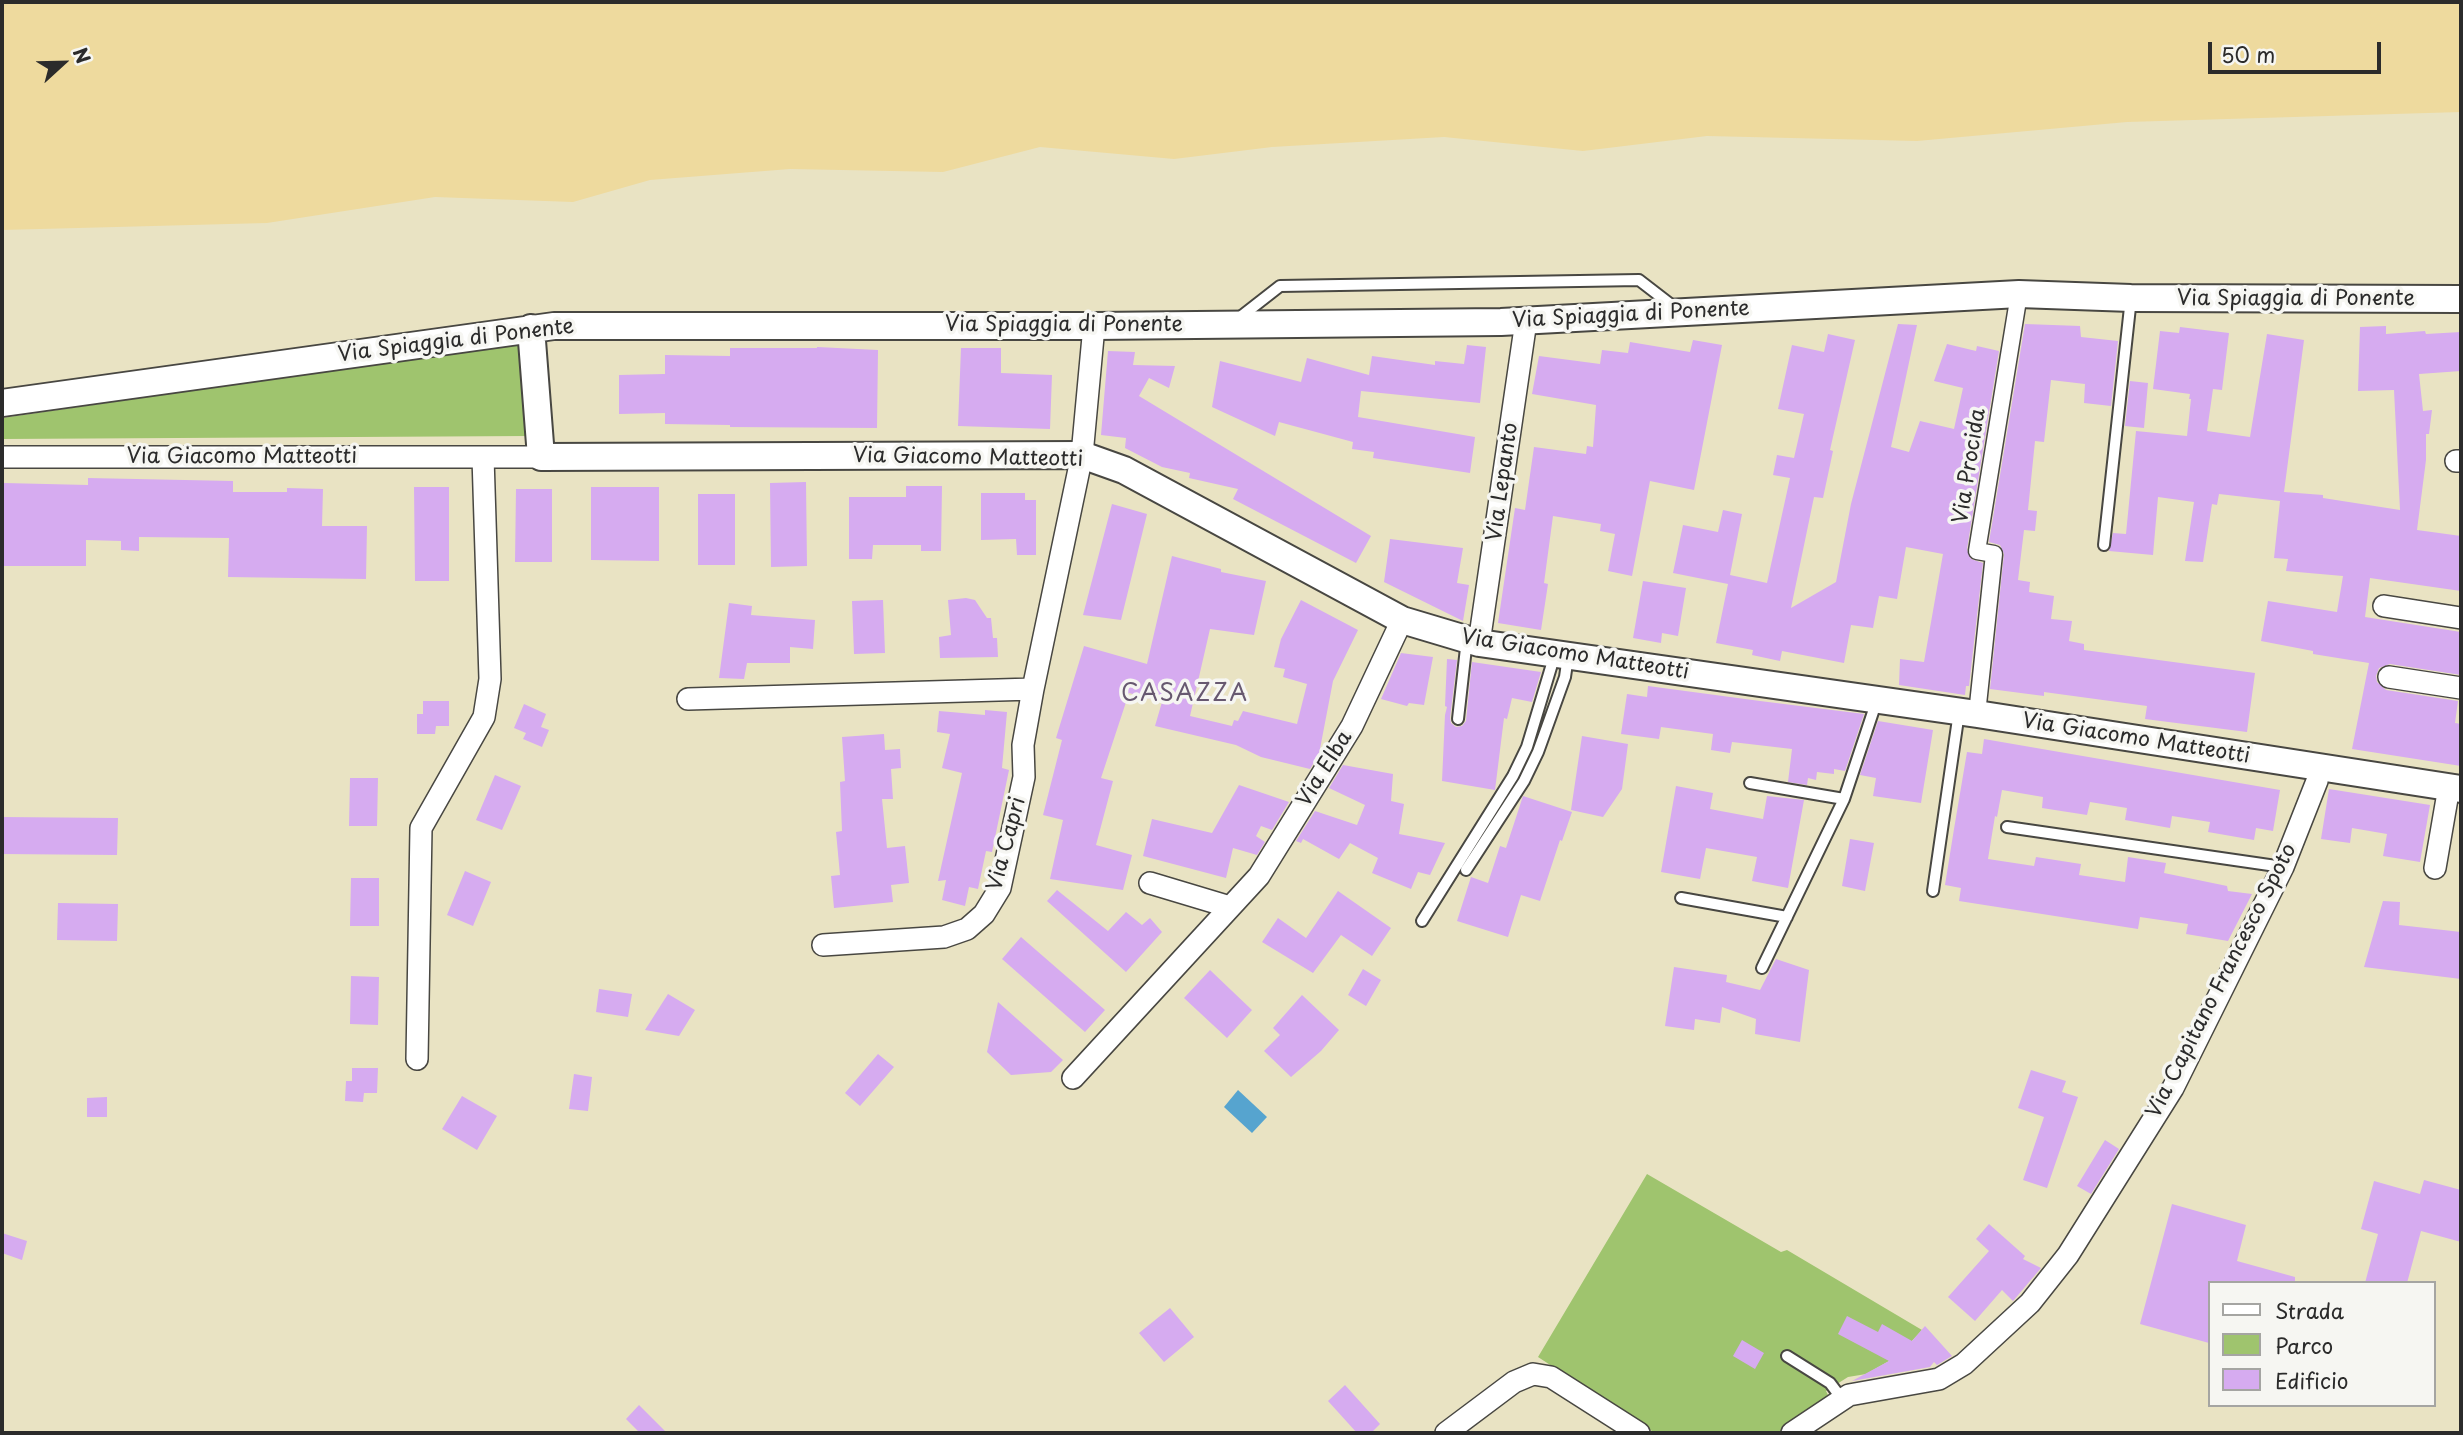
<!DOCTYPE html>
<style>
body{margin:0}
#map{position:relative;width:2463px;height:1435px;overflow:hidden;background:#e9e3c3;font-family:"Playpen Sans",sans-serif}
canvas{display:block}
.frame{position:absolute;inset:0;border:4px solid #2b2b2b;pointer-events:none}
.legend{position:absolute;left:2208px;top:1281px;width:228px;height:126px;box-sizing:border-box;background:#f6f6f2;border:2px solid #a5a5a2;margin:0;padding:9px 12px;list-style:none;font-size:21px;color:#2b2b2b}
.legend li{display:flex;align-items:center;gap:14px;height:35px}
.legend b{width:35px;border:2px solid #a5a5a2}
.north{position:absolute;left:28px;top:28px;width:70px;height:70px;-webkit-text-stroke:5px #f6f6f2;paint-order:stroke;rotate:68deg;font-size:19px;font-weight:700;line-height:28px;text-align:center;color:#2b2b2b}
.north::after{content:'';display:block;margin:auto;width:24px;height:32px;background:#2b2b2b;clip-path:polygon(50% 0,100% 100%,50% 72%,0 100%)}
.scale{position:absolute;left:2208px;top:42px;width:173px;height:32px;box-sizing:border-box;border:4px solid #2b2b2b;border-top:0;padding-left:9px;font-size:21px;line-height:24px;white-space:nowrap;color:#2b2b2b;-webkit-text-stroke:5px #f6f6f2;paint-order:stroke}
</style>
<div id="map">
<canvas width="2463" height="1435"></canvas>
<div class="frame"></div>
<ul class="legend">
<li><b style="height:9px;background:#fff"></b>Strada</li>
<li><b style="height:19px;background:#9fc46e"></b>Parco</li>
<li><b style="height:19px;background:#d6abf0"></b>Edificio</li>
</ul>
<div class="north">N</div>
<div class="scale">50 m</div>
</div>
<script>
const g = document.querySelector('canvas').getContext('2d');
g.lineJoin = 'round';
function paint(path, color) { g.fillStyle = color; g.fill(path, 'evenodd'); }
const poly = rows => new Path2D(rows.map(r => 'M' + r).join(''));
function strokePath(path, color, width, dash) { g.strokeStyle = color; g.lineWidth = width; g.lineCap = dash ? 'butt' : 'round'; g.setLineDash(dash || []); g.stroke(path); }
function drawText(font, color, halo, rows, align = 'center') {
  g.font = font + ' "Playpen Sans",sans-serif'; g.lineWidth = 7; g.setLineDash([]); g.textBaseline = 'middle'; g.strokeStyle = halo; g.fillStyle = color; for (const [text, x, y, turn = 0] of rows) {
    g.save(); g.translate(x, y); g.rotate((+turn || 0) * Math.PI / 180); g.textAlign = isNaN(turn) ? turn : align; if (halo) g.strokeText(text, 0, 0); g.fillText(text, 0, 0); g.restore();
  }
}
paint(poly([
 [522,343,528,436,2,439,2,418],
 [1647,1174,1781,1252,1787,1250,1922,1330,1898,1356,1866,1374,1848,1377,1826,1391,1829,1397,1779,1433,1655,1433,1538,1357]
]), '#9fc46e');
paint(poly([
 [2,2,2461,2,2461,112,2127,122,1917,141,1707,136,1583,151,1444,137,1272,147,1174,159,1040,147,943,172,790,169,650,180,573,202,435,197,267,223,2,230]
]), '#eeda9e');
paint(poly([
 [1238,1090,1267,1117,1252,1133,1224,1107]
]), '#56a4cf');
paint(poly([
 [1898,324,1917,325,1891,447,1909,452,1920,421,1954,429,1963,388,1934,381,1947,344,1976,351,1977,346,1999,351,1967,549,1971,559,1983,563,1969,686,1966,686,1965,695,1899,685,1900,659,1924,662,1943,554,1906,547,1897,599,1879,596,1873,628,1851,625,1844,663,1782,651,1780,661,1752,655,1753,650,1716,643,1728,584,1673,573,1683,525,1718,532,1723,510,1742,514,1730,575,1767,583,1790,478,1773,475,1777,455,1794,458,1804,414,1778,409,1792,345,1824,352,1828,334,1855,340,1830,450,1833,451,1823,498,1814,497,1791,608,1836,582,1851,504],
 [2025,324,2080,326,2081,337,2118,341,2111,406,2084,403,2085,384,2051,380,2044,442,2035,441,2028,510,2037,511,2035,531,2024,530,2018,580,2030,582,2029,592,2054,596,2051,619,2072,621,2069,641,2084,644,2084,650,2255,673,2247,732,2145,719,2147,706,2044,692,2044,696,1990,689,2004,554,2000,545,1989,542],
 [2386,326,2386,334,2425,331,2426,334,2461,332,2461,371,2419,374,2423,411,2432,410,2429,434,2426,434,2426,460,2417,530,2461,536,2461,591,2370,578,2365,617,2461,632,2461,675,2390,664,2379,668,2376,676,2377,682,2386,690,2458,701,2455,723,2461,724,2461,766,2352,749,2369,663,2313,654,2313,651,2261,641,2268,601,2337,612,2343,576,2286,571,2288,559,2274,558,2280,501,2219,494,2217,505,2212,504,2203,562,2185,561,2194,502,2158,497,2153,555,2109,551,2113,533,2126,534,2136,431,2187,436,2191,399,2189,399,2190,394,2153,389,2160,331,2179,333,2180,327,2229,333,2222,390,2213,389,2207,431,2250,437,2267,334,2304,340,2284,492,2323,495,2323,498,2400,510,2394,390,2358,391,2360,327],
 [1693,340,1722,345,1694,490,1650,481,1632,576,1608,571,1615,534,1600,531,1601,524,1553,516,1544,583,1548,584,1541,630,1498,623,1515,508,1525,510,1534,447,1586,454,1587,446,1593,447,1596,405,1532,394,1539,356,1600,364,1602,350,1628,353,1630,342,1690,352],
 [1467,345,1486,347,1480,403,1361,391,1358,417,1475,437,1470,473,1373,458,1374,452,1352,449,1353,442,1279,422,1275,436,1212,407,1220,361,1301,382,1307,358,1369,375,1372,356,1435,365,1435,361,1464,364],
 [817,347,878,350,877,428,730,427,730,425,665,424,665,413,619,414,619,375,665,374,665,355,730,356,730,348,817,348],
 [961,348,1001,348,1001,373,1052,375,1050,429,958,426],
 [1108,351,1135,352,1133,365,1175,366,1169,388,1149,378,1139,396,1371,536,1356,563,1233,499,1238,489,1189,478,1190,473,1162,467,1125,448,1126,438,1101,435],
 [2130,381,2148,383,2144,428,2125,426],
 [88,478,233,481,233,492,287,492,287,488,323,489,322,526,367,526,366,579,228,577,229,538,139,537,139,551,121,550,121,541,86,540,86,566,2,566,4,483,88,485],
 [806,482,807,566,771,567,770,483],
 [906,486,942,486,941,551,921,551,921,545,873,545,872,559,849,559,849,497,906,497],
 [414,487,449,487,449,581,415,581],
 [591,487,659,487,659,561,591,560],
 [516,489,552,489,552,562,515,562],
 [981,493,1025,493,1025,500,1036,500,1036,555,1017,555,1016,539,981,540],
 [698,494,735,494,735,565,698,565],
 [1112,504,1147,514,1121,620,1083,615],
 [1390,539,1463,548,1457,583,1469,585,1463,621,1384,582],
 [1172,556,1221,569,1221,572,1266,581,1254,635,1210,629,1190,716,1232,726,1234,720,1238,721,1243,711,1297,724,1307,684,1283,677,1285,669,1274,667,1281,639,1301,600,1358,630,1333,681,1319,754,1310,769,1261,757,1236,745,1155,726,1162,702,1129,693,1101,778,1113,781,1096,845,1132,855,1123,890,1050,879,1063,820,1043,815,1062,740,1056,738,1084,646,1147,664],
 [1643,581,1686,588,1678,636,1662,633,1661,643,1633,638],
 [966,598,975,600,987,618,991,618,993,638,997,638,998,657,940,658,939,637,951,635,948,600],
 [883,600,885,653,854,654,852,601],
 [729,603,752,606,751,615,815,620,813,649,790,647,790,663,747,663,744,679,719,678],
 [1401,653,1433,657,1424,705,1409,703,1407,706,1381,699],
 [1447,659,1457,660,1450,718,1451,723,1456,727,1462,726,1466,721,1472,662,1541,672,1532,702,1512,698,1507,719,1504,718,1495,790,1442,781,1445,715,1447,707,1445,706],
 [1648,686,1760,701,1864,714,1845,771,1834,769,1834,774,1817,772,1816,780,1808,778,1807,785,1788,782,1792,749,1732,742,1730,753,1711,750,1713,734,1661,727,1659,739,1621,734,1627,694,1647,697],
 [423,701,449,701,449,726,436,726,435,734,417,734,417,714,423,714],
 [524,704,546,714,541,727,549,730,542,747,523,739,526,733,514,728],
 [985,710,1007,712,1002,768,1009,770,992,852,986,851,978,889,969,887,965,906,942,900,946,880,938,881,962,773,942,768,950,734,937,732,939,711,985,715],
 [1878,721,1933,730,1921,803,1873,796,1876,778,1860,775],
 [884,734,885,750,900,749,901,768,891,769,893,799,882,799,887,848,905,846,909,883,891,885,893,902,834,908,831,876,840,875,836,832,842,831,840,782,845,781,842,737],
 [1582,736,1628,744,1622,789,1603,817,1571,810],
 [1984,739,2280,790,2273,831,2256,828,2254,840,2208,832,2210,822,2172,816,2170,828,2125,820,2127,808,2090,802,2087,815,2042,808,2043,797,2002,790,1997,817,1995,816,1988,859,2034,866,2036,857,2081,864,2079,875,2125,882,2128,857,2166,863,2164,873,2227,886,2228,891,2252,894,2228,941,2186,934,2188,924,2140,917,2138,929,1959,901,1961,888,1945,885,1954,829,1967,752,1982,754],
 [1343,765,1393,774,1391,801,1404,804,1399,834,1445,843,1430,875,1418,872,1411,889,1372,873,1378,858,1350,843,1339,859,1303,839,1301,843,1296,841,1315,811,1357,825,1365,805,1329,788],
 [495,775,521,786,502,830,476,820],
 [350,778,378,778,377,826,349,826],
 [1239,785,1289,802,1272,830,1261,826,1256,836,1265,842,1257,855,1233,848,1226,878,1143,856,1152,819,1212,833],
 [1676,786,1713,793,1710,809,1763,819,1767,796,1804,800,1788,888,1752,881,1757,857,1706,848,1700,879,1661,872],
 [2329,789,2430,805,2420,862,2383,856,2387,834,2352,828,2350,843,2321,839],
 [1523,796,1572,812,1562,841,1560,840,1540,901,1521,895,1508,937,1457,921,1471,877,1488,883,1500,846,1506,848],
 [2,817,118,818,117,855,2,854],
 [1850,839,1874,843,1865,891,1842,886],
 [465,871,491,882,473,926,447,915],
 [351,878,379,878,379,926,350,926],
 [1057,890,1108,931,1126,912,1142,925,1150,918,1162,932,1126,972,1047,901],
 [1338,891,1391,928,1372,956,1341,935,1313,973,1262,942,1278,918,1306,938],
 [2383,901,2400,902,2399,925,2461,932,2461,979,2364,967],
 [58,903,118,904,117,941,57,940],
 [1021,937,1105,1010,1085,1032,1002,959],
 [1776,959,1809,970,1800,1042,1755,1034,1756,1019,1722,1007,1720,1023,1695,1019,1694,1030,1665,1026,1674,967,1727,975,1726,982,1760,990],
 [1363,969,1381,980,1366,1006,1348,995],
 [1210,970,1252,1010,1227,1038,1184,998],
 [351,976,379,977,378,1025,350,1024],
 [599,989,632,994,628,1017,596,1012],
 [668,994,695,1010,679,1036,645,1030],
 [1302,995,1339,1030,1321,1051,1291,1077,1264,1051,1280,1035,1273,1028],
 [998,1002,1063,1060,1051,1072,1011,1075,987,1052],
 [878,1054,894,1067,860,1106,845,1093],
 [352,1068,378,1068,377,1093,364,1093,363,1102,345,1101,346,1081,352,1081],
 [2031,1070,2066,1081,2062,1092,2078,1097,2047,1188,2023,1180,2044,1117,2018,1108],
 [574,1074,592,1077,588,1111,569,1109],
 [462,1096,497,1116,477,1150,442,1129],
 [107,1097,107,1117,87,1117,87,1098],
 [2105,1140,2119,1149,2091,1194,2077,1186],
 [2424,1180,2461,1190,2461,1242,2421,1231,2407,1283,2365,1283,2378,1234,2361,1229,2374,1181,2420,1194],
 [2172,1204,2246,1225,2237,1261,2295,1277,2295,1283,2209,1283,2209,1343,2140,1324],
 [1989,1224,2025,1256,2023,1259,2041,1268,2013,1301,2002,1290,1975,1321,1948,1297,1989,1251,1976,1239],
 [2,1233,27,1241,22,1260,2,1253],
 [1170,1308,1194,1337,1164,1362,1139,1333],
 [1847,1316,1878,1332,1882,1324,1912,1341,1925,1326,1952,1356,1937,1365,1934,1362,1930,1367,1852,1381,1889,1361,1838,1334],
 [1742,1340,1764,1353,1755,1369,1733,1356],
 [1345,1385,1380,1424,1371,1433,1357,1433,1328,1401],
 [639,1405,667,1433,640,1433,626,1419]
]), '#d6abf0');
const service = poly([
 [1239,318,1280,286,1639,280,1674,307],
 [2104,545,2131,298],
 [1458,719,1467,639],
 [1750,783,1844,799],
 [2007,827,2283,867],
 [1466,870,1524,781,1538,752,1565,677,1568,656],
 [1933,891,1959,712],
 [1681,898,1787,917],
 [1422,921,1513,776,1527,747,1555,654],
 [1762,968,1844,799,1877,700],
 [1787,1356,1830,1383,1842,1399]
]);
const pedestrian = poly([
 [1977,714,1994,554,1977,551,2019,294]
]);
const minor = poly([
 [2,457,541,457],
 [2456,461,2461,461],
 [2384,606,2461,618],
 [1479,643,1526,321],
 [2389,677,2461,688],
 [688,699,1033,689],
 [2435,868,2449,787],
 [1150,883,1230,907],
 [823,945,944,937,967,929,984,914,1000,888,1024,777,1023,745,1033,689,1082,455,1094,326],
 [417,1059,421,828,484,717,490,679,483,457],
 [1073,1078,1259,876,1352,726,1402,620],
 [1446,1433,1514,1382,1533,1374,1551,1377,1639,1433],
 [1792,1433,1849,1395,1939,1379,1964,1364,2030,1303,2068,1255,2173,1088,2283,867,2317,781,2319,767]
]);
const tertiary = poly([
 [531,328,541,457,1082,455,1124,470,1402,620,1479,643,1977,714,2461,789],
 [2,403,554,326,1094,326,1501,322,2019,294,2131,298,2461,299]
]);
strokePath(service, '#484742', 14);
strokePath(pedestrian, '#484742', 19);
strokePath(minor, '#484742', 24);
strokePath(tertiary, '#484742', 30);
strokePath(service, '#fff', 10);
strokePath(pedestrian, '#fff', 16);
strokePath(minor, '#fff', 21);
strokePath(tertiary, '#fff', 26);
drawText('21px', '#2b2b2b', '#f6f6f2', [
 ["Via Spiaggia di Ponente",2296,299],
 ["Via Spiaggia di Ponente",1631,315,-3],
 ["Via Spiaggia di Ponente",1064,325],
 ["Via Spiaggia di Ponente",456,341,-7],
 ["Via Giacomo Matteotti",242,457],
 ["Via Giacomo Matteotti",968,458,1],
 ["Via Procida",1970,466,-81],
 ["Via Lepanto",1503,482,-82],
 ["Via Giacomo Matteotti",1575,655,9],
 ["Via Giacomo Matteotti",2136,739,9],
 ["Via Elba",1325,769,-58],
 ["Via Capri",1007,844,-75],
 ["Via Capitano Francesco Spoto",2222,981,-63]
]);
g.letterSpacing = '2px';
drawText('23px', '#675870', '#f6f6f2', [
 ["CASAZZA",1185,695]
]);
g.letterSpacing = '0px';
</script>
